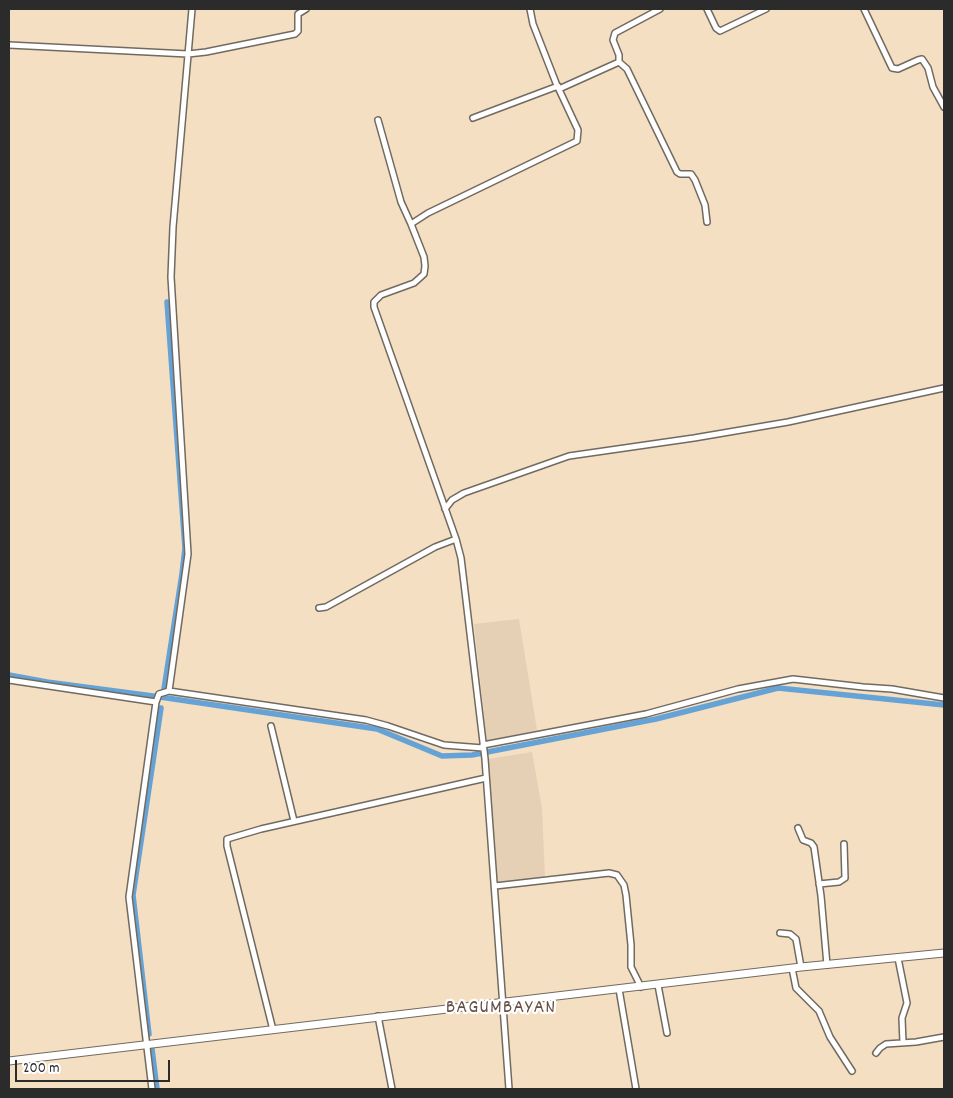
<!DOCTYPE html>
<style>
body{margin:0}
#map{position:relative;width:953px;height:1098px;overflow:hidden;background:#f4dfc3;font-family:Dekko,sans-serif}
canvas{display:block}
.frame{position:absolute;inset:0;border:10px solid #2b2b2b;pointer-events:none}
.scale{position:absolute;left:15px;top:1060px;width:155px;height:22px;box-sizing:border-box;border:2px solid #2b2b2b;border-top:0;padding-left:6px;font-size:15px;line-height:18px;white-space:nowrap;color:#2b2b2b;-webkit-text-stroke:4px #fff;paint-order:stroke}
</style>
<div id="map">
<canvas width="953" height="1098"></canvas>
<div class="frame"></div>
<div class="scale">200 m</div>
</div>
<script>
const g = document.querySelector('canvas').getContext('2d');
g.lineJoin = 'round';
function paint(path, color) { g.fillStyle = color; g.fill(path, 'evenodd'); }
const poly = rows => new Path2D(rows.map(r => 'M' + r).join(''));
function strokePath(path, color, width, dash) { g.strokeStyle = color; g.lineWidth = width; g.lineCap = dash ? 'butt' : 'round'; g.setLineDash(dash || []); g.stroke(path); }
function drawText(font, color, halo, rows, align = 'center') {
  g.font = font + ' Dekko,sans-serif'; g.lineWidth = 4.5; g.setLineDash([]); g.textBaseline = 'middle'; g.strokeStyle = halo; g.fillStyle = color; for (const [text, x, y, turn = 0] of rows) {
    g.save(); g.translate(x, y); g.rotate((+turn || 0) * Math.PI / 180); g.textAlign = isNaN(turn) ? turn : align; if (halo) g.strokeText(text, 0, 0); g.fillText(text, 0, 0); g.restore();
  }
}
paint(poly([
 [519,619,537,730,487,742,474,624],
 [532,752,542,808,545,879,498,885,488,759]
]), '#e5d0b5');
strokePath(poly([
 [9,675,47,682,153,696],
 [164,689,182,574,185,548,167,302],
 [160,697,377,729,442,756,472,755,656,719,778,688,944,705],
 [149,1034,133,895,161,708],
 [152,1049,157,1089]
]), '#65a3d7', 5.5);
const street = poly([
 [707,9,716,28,720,31,766,9],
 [864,9,892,68,898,69,918,60,922,59,928,68,933,87,944,107],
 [9,45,188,54,206,52,295,34,298,31,298,14,306,9],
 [619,62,627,69,677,172,680,174,691,174,695,180,705,205,707,222],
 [559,89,619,62,619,55,613,40,615,33,660,9],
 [473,118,558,86],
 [378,120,401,202,411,224],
 [445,509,452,500,464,493,569,456,694,438,788,422,944,388],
 [319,608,326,607,435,547,456,539],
 [9,680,156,702],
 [169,691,366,720,388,726,444,745,483,748],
 [271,726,294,821],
 [483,745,646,714,738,689,793,679,863,687,892,689,944,698],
 [798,828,803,840,811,843,814,847,821,896,827,965],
 [819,884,839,882,845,878,844,844],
 [495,886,609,873,617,875,624,885,626,895,631,945,631,967,641,987],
 [780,933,790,934,796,939,801,967],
 [898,958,907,1003,902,1018,903,1043],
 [792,968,796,988,819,1011,830,1037,852,1071],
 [658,985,667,1033],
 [619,989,636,1089],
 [378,1016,392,1089],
 [273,1030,227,846,227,839,261,829,486,778],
 [876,1053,880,1048,886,1044,916,1042,944,1037],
 [152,1089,129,897,156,702,159,694,169,691,188,554,171,277,173,227,192,9],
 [509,1089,485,759,461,558,456,539,374,307,374,302,381,295,414,283,424,274,425,266,424,257,411,224,428,213,577,141,578,130,556,83,533,24,530,9]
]);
const secondary = poly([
 [9,1061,801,967,944,953]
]);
strokePath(street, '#716a60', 8);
strokePath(secondary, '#716a60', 9);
strokePath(street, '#fff', 5);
strokePath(secondary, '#fff', 7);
g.letterSpacing = '1px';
drawText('20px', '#675147', '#fff', [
 ["BAGUMBAYAN",501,1009]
]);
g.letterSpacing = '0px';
</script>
